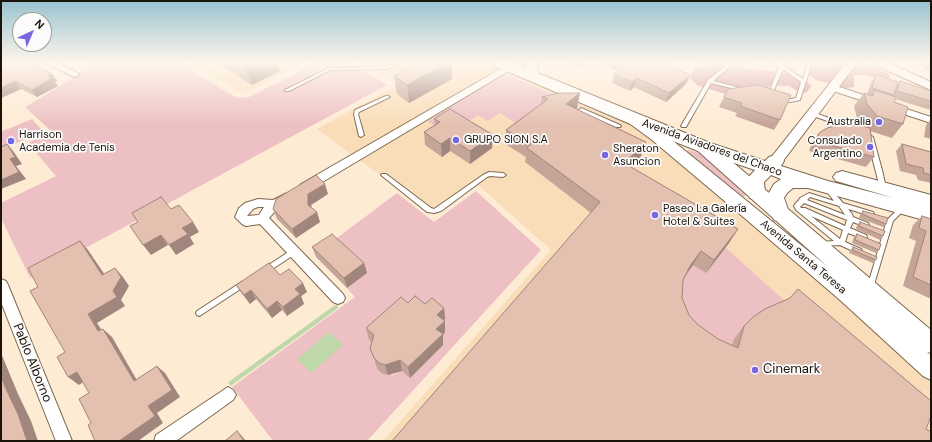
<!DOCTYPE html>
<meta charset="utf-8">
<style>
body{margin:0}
#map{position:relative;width:932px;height:442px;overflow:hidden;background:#feebd4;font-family:"DM Sans",sans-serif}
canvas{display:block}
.frame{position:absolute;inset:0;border:2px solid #1c1409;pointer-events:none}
.north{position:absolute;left:12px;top:12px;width:40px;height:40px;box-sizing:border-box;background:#fbfbfb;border:1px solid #a29f9a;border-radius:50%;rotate:44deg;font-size:11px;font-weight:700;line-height:16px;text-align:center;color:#1c1409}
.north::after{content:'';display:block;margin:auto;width:14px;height:18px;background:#7866e1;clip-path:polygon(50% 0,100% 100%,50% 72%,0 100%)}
</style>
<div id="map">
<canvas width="932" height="442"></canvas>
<div class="frame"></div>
<div class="north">N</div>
</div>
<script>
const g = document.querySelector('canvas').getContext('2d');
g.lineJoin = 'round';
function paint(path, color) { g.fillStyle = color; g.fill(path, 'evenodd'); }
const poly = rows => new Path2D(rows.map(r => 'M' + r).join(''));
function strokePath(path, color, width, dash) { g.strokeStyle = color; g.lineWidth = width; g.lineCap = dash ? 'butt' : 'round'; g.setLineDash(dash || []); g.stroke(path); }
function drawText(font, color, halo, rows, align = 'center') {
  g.font = font + ' "DM Sans",sans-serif'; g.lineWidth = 3.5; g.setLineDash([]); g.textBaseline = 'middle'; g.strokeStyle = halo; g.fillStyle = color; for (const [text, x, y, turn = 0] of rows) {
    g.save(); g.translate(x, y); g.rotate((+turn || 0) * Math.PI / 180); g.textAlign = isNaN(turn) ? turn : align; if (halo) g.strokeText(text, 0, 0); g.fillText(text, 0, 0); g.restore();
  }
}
paint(poly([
 [191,63,305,63,242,94],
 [362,63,488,63,638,127,931,378,931,441,383,441,551,250,477,184,435,215,317,129,399,84]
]), '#f9ddb9');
paint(poly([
 [92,63,184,63,183,65,237,98,249,97,316,63,351,63,387,85,30,278,1,218,1,203,56,176,28,143,51,131,25,107,95,65],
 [503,75,510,78,513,77,554,95,517,124,500,113,488,121,478,115,466,123,494,141,488,146,440,129,427,121],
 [32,119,43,131,1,150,1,132],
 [689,150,702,154,746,195,743,197,686,151],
 [476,191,541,250,367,441,273,441,232,387,355,297,347,288,367,273,333,241,397,193,434,222],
 [377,346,402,371,393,375,382,374,377,369,373,359],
 [726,248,786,302,730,351,721,357,674,301,682,280,693,265]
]), '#edc0c3');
paint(poly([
 [702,63,748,63,742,68,786,72,803,77,812,86,806,93,797,91,789,86,770,85,766,90,725,94,697,85,690,78,691,74,695,69,704,67],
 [808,63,864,63,889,74,889,78,884,81,867,75,854,75,854,87,846,88,816,80,809,74,807,64]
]), '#d49b9f');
paint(poly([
 [329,332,343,345,311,373,297,359]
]), '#bed8aa');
strokePath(poly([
 [231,383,336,307]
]), '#bed8aa', 4.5);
const service = poly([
 [394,63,401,63,386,69,330,70,289,91,285,91,285,90,329,68,385,67,394,63],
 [729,63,734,63,713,81,745,89,745,91,743,91,711,83,686,127,682,127,681,126,708,80,729,63],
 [776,63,785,63,784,66,803,79,808,63,812,63,800,100,791,102,782,101,780,100,782,99,791,99,796,98,801,82,783,69,771,97,769,98,767,97,779,67,776,65,776,63],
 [386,96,388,96,390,97,359,112,358,114,364,135,361,137,359,136,354,114,355,110,386,96],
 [581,108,620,125,621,126,620,127,616,127,579,111,579,110,581,108],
 [812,112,852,126,853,127,852,128,848,128,810,115,810,113,812,112],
 [870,135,873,137,882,170,886,188,883,190,880,188,867,137,870,135],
 [489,172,503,173,506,175,503,177,490,176,487,177,441,211,434,213,427,212,381,175,382,174,386,174,431,208,434,209,437,207,483,175,489,172],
 [828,187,830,188,843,203,873,212,874,214,871,216,848,209,852,214,853,217,868,223,869,225,868,227,866,227,853,222,850,228,866,235,867,237,866,239,864,239,848,233,845,242,861,249,862,251,861,253,857,253,840,245,823,246,821,246,820,244,821,242,834,241,796,210,794,206,795,204,799,200,800,198,809,193,834,201,825,189,828,187],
 [810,197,839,206,845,215,807,200,810,197],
 [804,203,847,220,845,226,805,208,801,208,800,207,804,203],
 [811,216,843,230,840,239,811,216],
 [901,206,903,206,906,208,893,221,873,288,872,290,870,291,868,290,867,288,887,220,901,206],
 [293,249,295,250,296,252,295,254,268,272,266,273,264,272,263,270,264,268,293,249],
 [243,281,245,282,246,284,245,286,201,315,199,316,197,315,196,313,197,311,243,281]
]);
const minor = poly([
 [46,63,58,63,80,74,75,77,72,76,46,63],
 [509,64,514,67,512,69,309,190,305,191,301,190,299,187,301,184,509,64],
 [833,85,931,117,931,123,830,90,828,88,830,86,833,85],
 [287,193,291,194,293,197,291,200,277,209,269,218,343,294,345,298,343,302,338,304,333,302,260,224,246,226,242,224,235,217,239,208,245,203,258,199,273,200,287,193],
 [258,207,264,207,259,215,247,216,253,209,258,207],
 [1,279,6,281,8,285,72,441,56,441,1,302,1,279],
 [228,387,233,390,236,395,233,400,176,441,154,441,156,435,228,387]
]);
const tertiary = poly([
 [524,63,536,63,539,77,537,79,529,79,524,63],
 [846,63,857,63,783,161,778,163,773,161,771,158,773,155,846,63],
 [874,63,889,63,931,82,931,90,875,65,874,63]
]);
const primary = poly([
 [634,115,639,117,662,132,828,267,698,151,696,147,698,143,704,142,710,143,931,330,931,353,927,352,931,355,931,380,923,376,840,300,734,209,652,140,629,123,626,120,629,117,634,115]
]);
const trunk = poly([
 [493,63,513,63,710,143,765,161,769,157,775,155,781,157,784,161,781,166,828,181,894,198,836,181,833,177,836,173,842,171,931,195,931,222,808,188,793,188,787,193,784,198,790,215,788,220,781,222,774,220,766,198,774,184,781,179,771,175,764,182,765,193,762,198,756,200,750,198,747,193,746,180,755,170,698,151,628,123,495,66,493,63]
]);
strokePath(service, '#7d684e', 2);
strokePath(minor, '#7d684e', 2);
strokePath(tertiary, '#7d684e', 2);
strokePath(primary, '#7d684e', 2);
strokePath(trunk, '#7d684e', 2);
paint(service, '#fff');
paint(minor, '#fff');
paint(tertiary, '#fff');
paint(primary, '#fff');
paint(trunk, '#fff');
paint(poly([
 [1,63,40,68,57,81,55,82,58,86,37,97,21,89,1,98],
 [218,63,278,63,280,71,252,85],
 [567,63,584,63,579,68],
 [604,63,668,63,667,64,690,75,686,84,666,102,634,87,630,91,612,83,614,74,618,71,604,65],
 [919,63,931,63,931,72,930,71,927,71],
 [876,75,898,84,900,81,931,91,931,110,895,99,894,102,903,124,892,138,870,131,874,157,866,167,809,151,812,143,819,133,864,127,857,118,854,106,864,93,867,94,871,82],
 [394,76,452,79,409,103,397,94],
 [728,89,780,120,774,130,735,116,737,113,719,107],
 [542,97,577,108,576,108,641,156,630,167,738,229,729,243,706,273,693,265,683,280,682,298,689,315,697,324,718,339,732,345,734,339,744,326,789,299,798,289,931,401,392,441,591,213,525,162,526,157,505,144,506,130,541,104],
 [434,119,492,148,470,164,450,151,442,157,425,145,424,132,435,125],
 [931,119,931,139,924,137,926,125],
 [902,144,931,152,931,183,918,180,916,175,900,171,896,151],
 [328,194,311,205,312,208,320,222,296,238,277,219,273,209],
 [863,211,886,224,883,227,859,218,860,215],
 [922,216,931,219,931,299,903,286,916,241,909,238,913,225],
 [860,222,883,236,880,240,856,229,857,225],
 [857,234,879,250,876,253,852,243,854,237],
 [312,247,364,263,367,273,347,288,316,257],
 [853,247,876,260,873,263,849,253,850,251],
 [280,275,307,292,301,296,304,304,287,316,282,310,272,318,256,299,250,304,242,294,236,285],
 [408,303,425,304,444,308,445,319,444,320,445,321,445,332,443,335,443,345,410,378,402,371,388,375,382,374,377,369,370,348,372,342,369,340,366,328]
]), '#c4a598');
paint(poly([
 [30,63,36,63,40,68],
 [243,63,278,63,280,71,252,85],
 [447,63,452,63,452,79,409,103,407,85],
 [580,63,584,63,579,68],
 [52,74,57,81,55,82,58,86,37,97,32,90,48,76],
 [690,75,686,84,666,102,669,93],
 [637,78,634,87,630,91,632,82],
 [15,81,21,89,1,98,1,88],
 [580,93,577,108,564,118,566,104],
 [493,135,492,148,470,164,470,151],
 [450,138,450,151,442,157,441,144],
 [646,142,641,156,620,178,624,163],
 [7,144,13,151,22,164,16,166,26,179,1,189,1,180,10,159],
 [325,184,328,194,311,205,312,215,308,205,308,194],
 [317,212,320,222,296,238,292,229],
 [193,222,199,232,190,237,194,244,176,255,169,245,182,228],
 [738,229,729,243,706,273,714,260],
 [161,235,168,245,151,255,143,245],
 [80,241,88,250,111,284,102,275],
 [701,251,693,265,682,280,690,266],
 [364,263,367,273,347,288,344,278],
 [115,268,123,277,129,286,121,300,125,306,97,323,108,340,98,331,88,314,113,291],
 [303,283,307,292,301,296,304,304,287,316,283,307,295,289],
 [251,290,256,299,250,304,244,295],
 [277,301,282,310,272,318,267,309],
 [444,308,445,319,438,326,437,315],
 [445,321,445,332,443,335,443,345,410,378,408,367,436,329],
 [103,329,112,337,142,389,134,381],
 [1,353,18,394,31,421,38,441,27,441,1,376],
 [400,360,402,371,388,375,385,365],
 [157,366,165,373,180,397,157,413,163,423,138,441,119,441,148,406],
 [77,372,87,379,79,385,68,377],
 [237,431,241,435,246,441,244,441]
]), '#a0867c');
const building = poly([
 [5,63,30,63,52,74,48,76,52,78,32,90,15,81,1,88,1,65,5,63],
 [418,63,447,63,407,85,394,76,418,63],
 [624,63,664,63,690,75,669,93,637,78,632,82,614,74,626,64,624,63],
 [876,75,898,82,894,95,872,88,876,75],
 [900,81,931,91,931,101,897,91,900,81],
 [758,85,791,95,780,120,740,106,742,103,724,97,728,89,758,85],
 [874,90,896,97,894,102,908,107,903,124,877,116,867,104,864,93,873,96,874,90],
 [559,93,580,93,566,104,646,142,624,163,738,229,714,260,701,251,690,266,683,280,682,298,689,315,697,324,718,339,738,348,744,326,753,317,765,309,790,298,798,289,931,401,931,416,926,429,931,432,931,441,392,441,600,202,527,148,531,144,506,130,548,99,542,97,559,93],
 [450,109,493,135,470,151,450,138,441,144,424,132,440,122,434,119,450,109],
 [854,124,870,128,874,157,816,141,819,133,827,128,835,126,854,124],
 [7,144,15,157,10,159,19,172,1,180,1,147,7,144],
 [902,144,931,152,931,175,924,173,923,168,906,164,902,144],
 [316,175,325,184,308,194,308,205,317,212,292,229,273,209,276,199,316,175],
 [161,197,171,209,179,205,193,222,182,228,188,234,169,245,161,235,143,245,130,226,138,222,132,213,161,197],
 [863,211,888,218,886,224,862,214,863,211],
 [922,216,931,219,931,285,913,277,926,231,919,228,922,216],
 [860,222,885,231,883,236,859,226,860,222],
 [332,234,364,263,344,278,312,247,332,234],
 [857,234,881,244,879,250,855,240,857,234],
 [80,241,102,275,115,268,121,277,113,291,117,297,88,314,98,331,103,329,134,381,157,366,172,390,148,406,155,416,119,441,95,441,88,425,91,423,79,399,89,393,77,372,68,377,57,357,65,352,30,291,38,287,28,268,80,241],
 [853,247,877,257,876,260,853,250,853,247],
 [269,263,280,275,289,269,303,283,295,289,300,294,283,307,277,301,267,309,251,290,244,295,236,285,269,263],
 [415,296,425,304,432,298,444,308,437,315,445,321,436,329,443,334,408,367,400,360,385,365,379,363,374,358,370,348,374,335,366,328,401,297,408,303,415,296],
 [1,376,5,387,18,414,27,441,1,441,1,376],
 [237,431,244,441,225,441,237,431]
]);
paint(building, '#e4c0b1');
strokePath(building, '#a0867c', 1);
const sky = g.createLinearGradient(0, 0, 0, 125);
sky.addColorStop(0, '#97c2cf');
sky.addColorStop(0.5, '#fff6ec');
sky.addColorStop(1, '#fff6ec00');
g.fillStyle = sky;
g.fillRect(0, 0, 932, 125);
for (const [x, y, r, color] of [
 [879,122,4,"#7866e1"],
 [456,140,4,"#7866e1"],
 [11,141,4,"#7866e1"],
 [870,147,4,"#7866e1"],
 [605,155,4,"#7866e1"],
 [655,215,4,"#7866e1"],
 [755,370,4,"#7866e1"]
]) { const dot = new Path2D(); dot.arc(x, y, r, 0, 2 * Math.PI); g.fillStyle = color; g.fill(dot); strokePath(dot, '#fbfbfb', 1.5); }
drawText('11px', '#1c1409', '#fbfbfb', [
 ["Australia",871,122,"right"],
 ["Harrison",19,135],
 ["Academia de Tenis",19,148],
 ["GRUPO SION S.A",464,140],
 ["Consulado",862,141,"right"],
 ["Argentino",862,154,"right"],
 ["Sheraton",613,149],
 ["Asuncion",613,162],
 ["Paseo La Galería",663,209],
 ["Hotel & Suites",663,222]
], 'left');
drawText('11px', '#1c1409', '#fbfbfb', [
 ["Avenida Aviadores del Chaco",712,148,20],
 ["Avenida Santa Teresa",803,257,40]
]);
drawText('13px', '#1c1409', '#fbfbfb', [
 ["Pablo Alborno",32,363,68]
]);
drawText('13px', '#1c1409', '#fbfbfb', [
 ["Cinemark",763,370]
], 'left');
</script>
